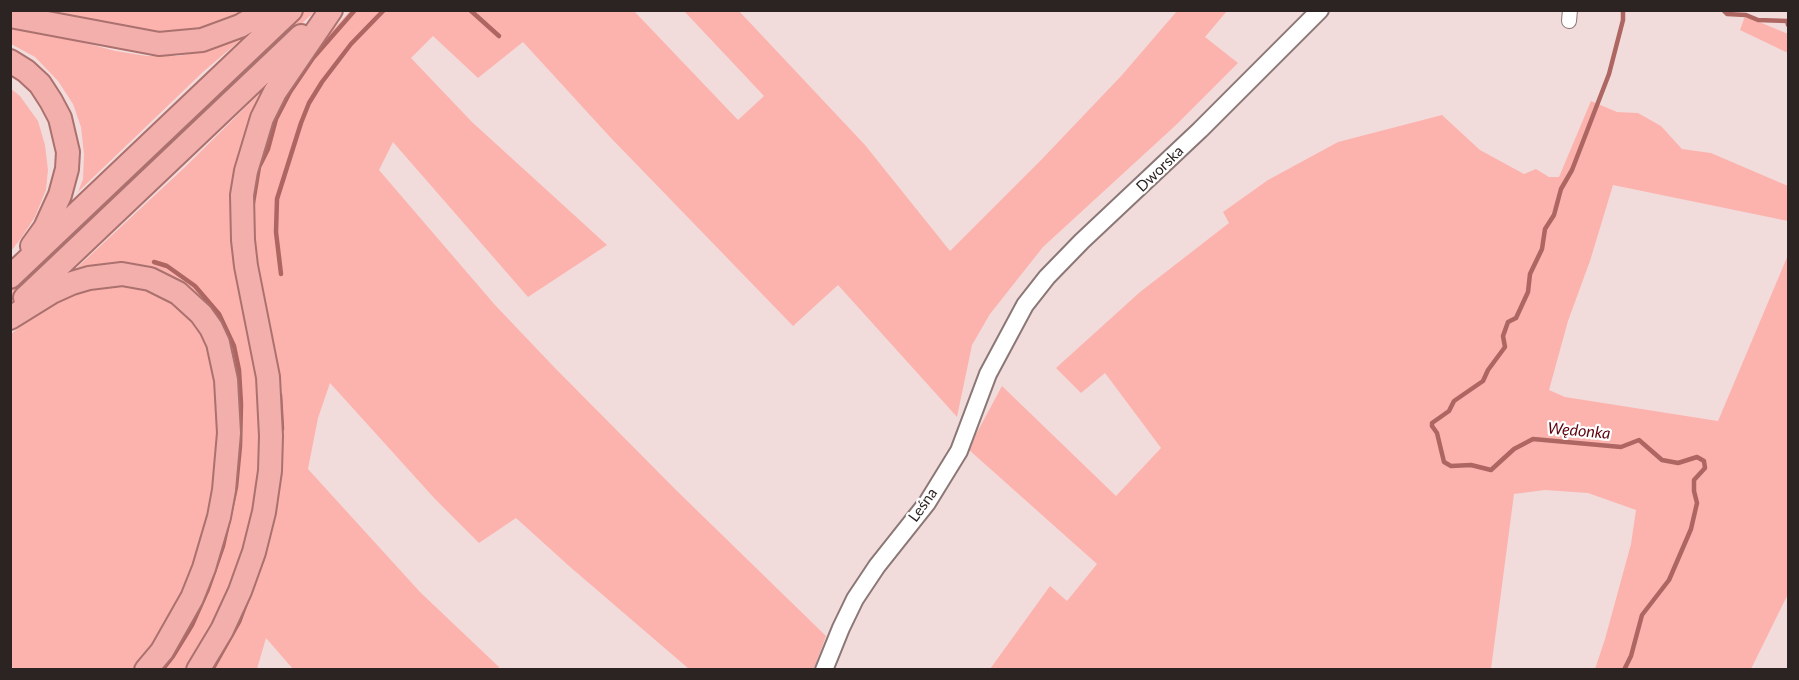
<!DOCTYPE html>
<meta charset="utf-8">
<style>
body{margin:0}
#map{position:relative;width:1799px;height:680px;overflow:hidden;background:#f2dcdb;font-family:Lato,sans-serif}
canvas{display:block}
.frame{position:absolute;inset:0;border:12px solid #2c2423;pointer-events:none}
</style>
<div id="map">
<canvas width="1799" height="680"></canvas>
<div class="frame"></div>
</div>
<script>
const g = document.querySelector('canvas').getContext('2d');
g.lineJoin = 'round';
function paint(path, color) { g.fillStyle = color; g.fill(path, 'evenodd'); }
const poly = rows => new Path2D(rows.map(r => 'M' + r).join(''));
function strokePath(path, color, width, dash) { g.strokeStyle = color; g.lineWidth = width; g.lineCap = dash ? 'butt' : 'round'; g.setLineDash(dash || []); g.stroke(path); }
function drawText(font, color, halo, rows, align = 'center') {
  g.font = font + ' Lato,sans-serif'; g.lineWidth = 4.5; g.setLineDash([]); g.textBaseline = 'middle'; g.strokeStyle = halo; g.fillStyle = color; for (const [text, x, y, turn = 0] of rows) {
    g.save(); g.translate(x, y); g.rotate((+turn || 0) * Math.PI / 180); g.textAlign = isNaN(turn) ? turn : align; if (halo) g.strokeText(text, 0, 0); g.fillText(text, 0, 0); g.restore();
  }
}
paint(poly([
 [22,11,255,11,221,26,165,36],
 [303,11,315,11,89,229,11,301,11,288,158,152],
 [350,11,634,11,738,120,764,96,684,11,739,11,865,145,950,251,1043,158,1122,75,1177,11,1227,11,1205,37,1238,63,1176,125,1043,247,990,314,972,345,957,417,838,285,793,326,610,137,523,42,478,78,433,36,411,58,472,122,607,245,528,297,393,142,379,170,495,305,555,368,676,490,826,636,814,669,689,669,569,566,516,518,479,543,435,499,330,383,318,418,308,469,420,592,499,667,497,670,293,669,266,638,257,669,207,670,264,550,256,272,251,187,276,106,327,36],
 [1745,16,1788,34,1788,53,1740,30],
 [10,24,116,51,147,56,177,56,203,52,243,38,204,71,78,192,83,179,84,154,81,127,73,104,58,81,35,57,11,44],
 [272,81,243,155,261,384,261,485,240,572,189,669,157,669,236,448,193,293,69,275,185,167],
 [11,89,20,96,38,121,45,145,48,170,46,190,35,217,22,237,11,251],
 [1591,101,1617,112,1638,113,1661,126,1682,149,1711,153,1788,186,1788,221,1613,185,1590,261,1568,321,1549,390,1565,397,1718,421,1788,255,1788,594,1751,669,1595,669,1605,639,1631,544,1636,510,1588,493,1545,490,1514,494,1491,669,990,669,1050,586,1067,601,1097,564,968,449,1002,386,1116,496,1161,448,1105,373,1081,393,1056,368,1140,292,1229,223,1223,212,1268,180,1338,142,1442,115,1480,150,1524,174,1536,169,1549,177,1559,177],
 [100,283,155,288,198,320,219,375,217,493,184,600,136,669,15,670,11,666,11,334,47,305]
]), '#fcb3ae');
strokePath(poly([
 [470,10,499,36],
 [1623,10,1623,20,1609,74,1572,170,1561,189,1554,215,1545,229,1542,249,1530,274,1528,292,1516,318,1508,322,1503,336,1505,347,1488,370,1483,381,1454,401,1449,411,1432,423,1432,426,1437,433,1444,462,1451,466,1471,465,1491,470,1514,449,1533,439,1621,447,1639,440,1662,460,1678,463,1697,457,1704,461,1705,468,1694,480,1694,491,1697,503,1691,529,1669,580,1642,615,1631,656,1624,670],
 [1723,10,1727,14,1746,15,1758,20,1787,21,1788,25],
 [253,203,259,167,268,149,276,119,290,92,313,58,355,10],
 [154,262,167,266,195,286,219,314,234,346,239,370,241,404,240,446,236,487,223,546,208,589,192,625,173,656,162,670],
 [281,274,276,232,277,199,301,123,309,103,322,82,351,44,384,10],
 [280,395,282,429],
 [212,670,239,622,263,558]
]), '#ae6663', 4.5);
const minor = poly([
 [1569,21,1570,10]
]);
const tertiary = poly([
 [824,670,841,628,855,599,877,566,927,503,959,451,988,374,1025,305,1047,277,1082,241,1200,130,1320,10]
]);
const trunk = poly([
 [10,16,159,44,202,40,240,26,268,10],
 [10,61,26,71,40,84,51,101,60,118,68,152,67,169,60,195,45,228,32,246],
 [10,277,291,10],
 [25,298,301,36],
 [10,318,52,292,72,283,89,278,122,274,150,279,178,293,201,314,211,328,218,343,226,380,229,433,224,490,219,517,204,568,192,598,162,651,146,670],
 [198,670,222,630,240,591,254,552,264,512,270,471,271,436,268,377,246,266,243,240,242,195,246,171,262,118,275,92,331,10]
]);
strokePath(minor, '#8b7776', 16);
strokePath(tertiary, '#8b7776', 20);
strokePath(trunk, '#ab716e', 26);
strokePath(minor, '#fff', 14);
strokePath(tertiary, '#fff', 16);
strokePath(trunk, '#f3afac', 22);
drawText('15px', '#2c2423', '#fff', [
 ["Dworska",1160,169,-44],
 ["Leśna",923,505,-54]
]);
drawText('italic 16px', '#5f030f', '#fff', [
 ["Wędonka",1579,431,5]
]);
</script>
